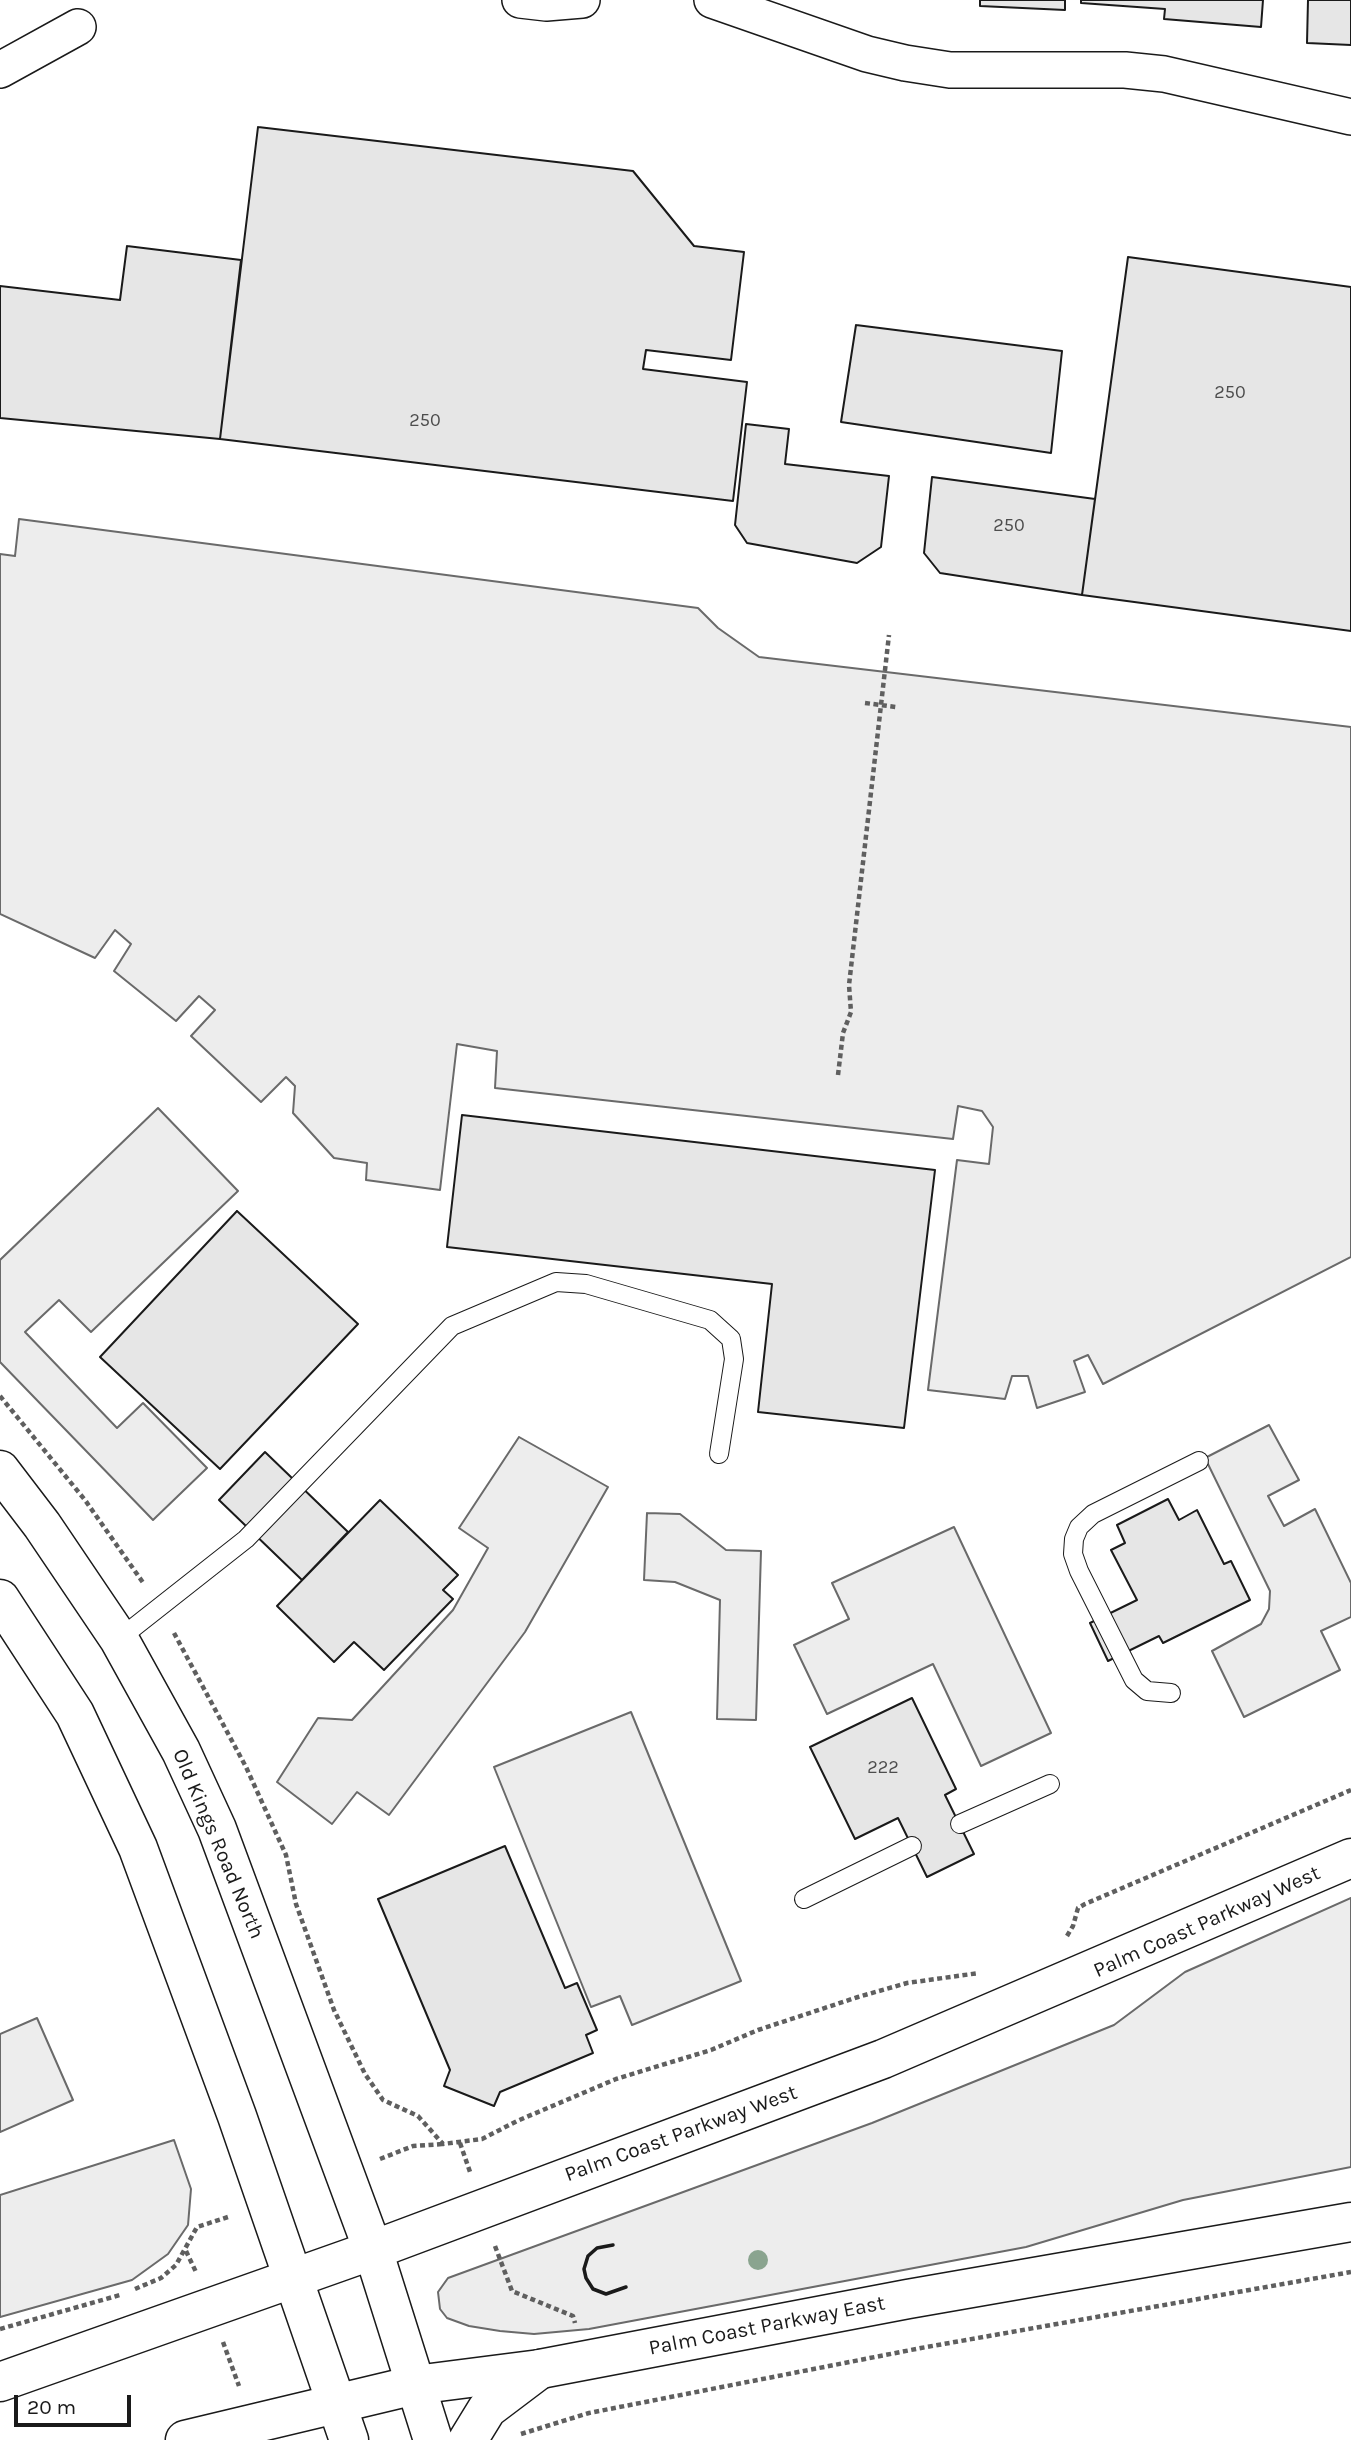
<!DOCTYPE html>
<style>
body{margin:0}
#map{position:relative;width:1351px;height:2440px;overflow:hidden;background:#fff;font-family:Karla,sans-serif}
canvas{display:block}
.scale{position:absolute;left:14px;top:2395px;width:117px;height:32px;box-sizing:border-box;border:4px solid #1a1a1a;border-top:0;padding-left:9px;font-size:21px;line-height:24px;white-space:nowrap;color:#1a1a1a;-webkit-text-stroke:5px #fff;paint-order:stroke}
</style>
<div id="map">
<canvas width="1351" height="2440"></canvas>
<div class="scale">20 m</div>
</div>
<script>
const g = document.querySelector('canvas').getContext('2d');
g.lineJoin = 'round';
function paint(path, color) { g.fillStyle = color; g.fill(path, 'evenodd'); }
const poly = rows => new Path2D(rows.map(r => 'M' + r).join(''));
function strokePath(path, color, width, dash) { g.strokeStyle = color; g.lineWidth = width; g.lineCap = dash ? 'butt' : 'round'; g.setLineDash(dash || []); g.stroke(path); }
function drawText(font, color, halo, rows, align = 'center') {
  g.font = font + ' Karla,sans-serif'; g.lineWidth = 5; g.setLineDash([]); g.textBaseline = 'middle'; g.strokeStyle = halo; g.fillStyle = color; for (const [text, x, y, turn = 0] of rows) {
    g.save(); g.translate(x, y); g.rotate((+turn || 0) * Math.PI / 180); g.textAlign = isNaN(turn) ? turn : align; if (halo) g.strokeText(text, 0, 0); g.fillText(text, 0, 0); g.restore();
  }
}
const built = poly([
 [19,519,698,608,718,628,759,657,1351,727,1351,1257,1103,1384,1088,1355,1074,1361,1085,1392,1037,1408,1028,1376,1012,1376,1005,1399,928,1390,957,1160,989,1164,993,1127,982,1111,958,1106,953,1139,495,1088,497,1051,457,1044,440,1190,366,1180,367,1163,334,1158,293,1113,295,1086,286,1077,261,1102,191,1036,215,1010,199,996,176,1021,114,971,131,944,115,930,95,958,0,914,0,554,15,556,19,519],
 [158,1108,238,1191,91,1332,59,1300,25,1332,117,1428,143,1403,207,1468,153,1520,0,1362,0,1260,158,1108],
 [1269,1425,1299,1480,1268,1496,1284,1526,1315,1509,1351,1583,1351,1617,1321,1631,1340,1670,1244,1717,1212,1651,1261,1624,1269,1609,1270,1591,1205,1458,1269,1425],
 [519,1437,608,1487,525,1632,389,1815,357,1792,332,1824,277,1782,318,1718,352,1720,453,1610,488,1548,459,1528,519,1437],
 [647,1513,680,1514,726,1550,761,1551,756,1720,717,1719,720,1600,675,1582,644,1580,647,1513],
 [954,1527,1051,1733,981,1766,933,1664,827,1714,794,1645,849,1619,832,1583,954,1527],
 [631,1712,741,1981,632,2025,620,1996,591,2007,494,1767,631,1712],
 [1351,1898,1351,2167,1183,2200,1026,2247,589,2329,534,2334,500,2331,469,2326,447,2318,440,2309,438,2292,448,2278,872,2123,1114,2025,1185,1972,1351,1898],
 [37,2018,73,2100,0,2132,0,2034,37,2018],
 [174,2140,191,2189,188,2225,168,2254,132,2280,0,2317,0,2195,174,2140]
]);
paint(built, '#ededed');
strokePath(built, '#6a6a6a', 2);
const building = poly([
 [980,0,1065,0,1065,10,980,6,980,0],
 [1081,0,1263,0,1261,27,1164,19,1165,9,1081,3,1081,0],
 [1308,0,1351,0,1351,45,1307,43,1308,0],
 [258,127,633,171,694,246,744,252,731,360,646,350,643,369,747,382,733,501,220,439,258,127],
 [127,246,241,260,220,439,0,418,0,286,120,300,127,246],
 [1128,257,1351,287,1351,631,1082,595,1128,257],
 [856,325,1062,351,1051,453,841,422,856,325],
 [746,424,789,429,785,464,889,476,881,547,857,563,747,543,735,525,746,424],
 [932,477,1095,499,1082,595,940,573,924,553,932,477],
 [462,1115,935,1170,904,1428,758,1412,772,1284,447,1247,462,1115],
 [237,1211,358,1324,220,1469,100,1357,237,1211],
 [265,1452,348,1532,302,1580,219,1500,265,1452],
 [1168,1499,1179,1520,1197,1510,1224,1564,1231,1561,1250,1600,1163,1643,1159,1636,1108,1661,1090,1623,1137,1600,1111,1550,1125,1543,1117,1525,1168,1499],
 [380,1500,458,1575,443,1590,453,1599,384,1670,354,1642,334,1662,277,1606,380,1500],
 [912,1698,956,1789,945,1795,974,1854,927,1877,898,1818,855,1839,810,1747,912,1698],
 [505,1846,565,1988,577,1983,597,2030,586,2035,593,2053,500,2092,494,2106,444,2086,450,2070,378,1899,505,1846]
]);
paint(building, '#e6e6e6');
strokePath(building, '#1a1a1a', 2);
const service = poly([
 [119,1639,246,1539,452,1326,556,1282,586,1284,710,1320,731,1339,734,1359,719,1454],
 [1171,1693,1147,1691,1134,1680,1079,1571,1073,1554,1074,1539,1079,1527,1093,1514,1199,1461],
 [960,1824,1050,1784],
 [804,1899,912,1846]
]);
const minor = poly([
 [520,0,546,3,582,0],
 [712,0,867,54,905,63,950,70,1125,70,1164,74,1351,117],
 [0,70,78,27]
]);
const tertiary = poly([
 [0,1470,42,1525,119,1639,181,1751,217,1829,373,2250,433,2440],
 [0,1599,75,1714,138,1848,237,2116,349,2440],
 [468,2440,487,2409,540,2369]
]);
const primary = poly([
 [0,2382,373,2250,883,2059,1351,1858],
 [185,2440,415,2385,540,2369,908,2299,1351,2222]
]);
strokePath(service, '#1a1a1a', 20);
strokePath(minor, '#1a1a1a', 38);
strokePath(tertiary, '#1a1a1a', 41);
strokePath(primary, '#1a1a1a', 41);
strokePath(poly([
 [865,703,896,707],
 [838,1075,843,1033,851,1012,849,985,889,635],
 [0,1396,85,1500,144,1584],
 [174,1633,246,1767,286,1855,296,1904,334,2010,365,2074,383,2100,418,2116,443,2144,482,2139,517,2121,616,2079,711,2050,758,2030,858,1997,907,1983,979,1973],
 [1067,1936,1073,1926,1078,1908,1085,1904,1351,1790],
 [460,2143,470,2172],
 [380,2159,413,2146,443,2144],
 [495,2246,512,2291,573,2316,575,2323],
 [186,2251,196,2272],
 [135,2289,161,2278,176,2265,197,2227,231,2216],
 [0,2329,120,2295],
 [223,2342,239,2386],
 [521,2434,589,2413,921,2348,1351,2272]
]), '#5f5f5f', 4.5, [5, 3.5]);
strokePath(service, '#fff', 18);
strokePath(minor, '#fff', 35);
strokePath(tertiary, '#fff', 38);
strokePath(primary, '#fff', 38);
strokePath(poly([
 [613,2245,597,2248,588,2256,584,2269,586,2278,593,2289,606,2294,626,2287]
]), '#1a1a1a', 3.5);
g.fillStyle = '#8aa48f';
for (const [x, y] of [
 [758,2260]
]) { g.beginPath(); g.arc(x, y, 10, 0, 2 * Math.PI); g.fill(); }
drawText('18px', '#4d4d4d', null, [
 ["250",1230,393],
 ["250",425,421],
 ["250",1009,526],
 ["222",883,1768]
]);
drawText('21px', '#1a1a1a', '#fff', [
 ["Old Kings Road North",218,1844,67],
 ["Palm Coast Parkway West",1207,1922,-24],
 ["Palm Coast Parkway West",681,2134,-20],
 ["Palm Coast Parkway East",767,2326,-11]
]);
</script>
